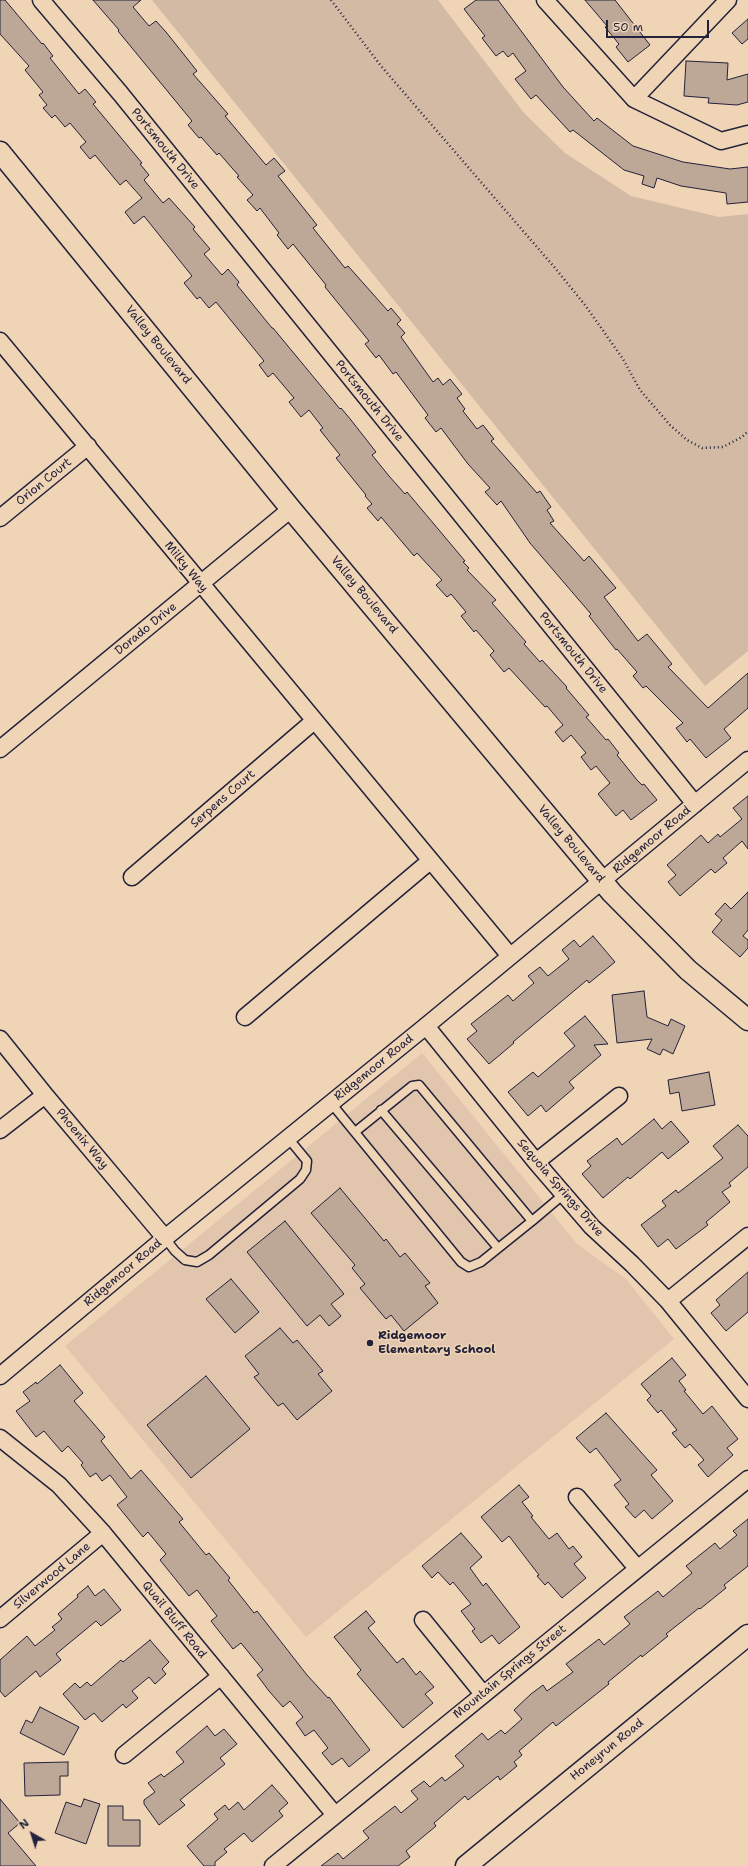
<!DOCTYPE html>
<style>
body{margin:0}
#map{position:relative;width:748px;height:1866px;overflow:hidden;background:#f0d4b6;font-family:"Shantell Sans",sans-serif}
canvas{display:block}
.north{position:absolute;left:12px;top:1814px;width:40px;height:40px;-webkit-text-stroke:3px #f0d4b6;paint-order:stroke;rotate:321deg;font-size:11px;font-weight:700;line-height:16px;text-align:center;color:#22223b}
.north::after{content:'';display:block;margin:auto;width:14px;height:18px;background:#22223b;clip-path:polygon(50% 0,100% 100%,50% 72%,0 100%)}
.scale{position:absolute;left:606px;top:20px;width:103px;height:18px;box-sizing:border-box;border:2px solid #22223b;border-top:0;padding-left:5px;font-size:12px;line-height:14px;white-space:nowrap;color:#22223b;-webkit-text-stroke:3px #f0d4b6;paint-order:stroke}
</style>
<div id="map">
<canvas width="748" height="1866"></canvas>
<div class="north">N</div>
<div class="scale">50 m</div>
</div>
<script>
const g = document.querySelector('canvas').getContext('2d');
g.lineJoin = 'round';
function paint(path, color) { g.fillStyle = color; g.fill(path, 'evenodd'); }
const poly = rows => new Path2D(rows.map(r => 'M' + r).join(''));
function strokePath(path, color, width, dash) { g.strokeStyle = color; g.lineWidth = width; g.lineCap = dash ? 'butt' : 'round'; g.setLineDash(dash || []); g.stroke(path); }
function drawText(font, color, halo, rows, align = 'center') {
  g.font = font + ' "Shantell Sans",sans-serif'; g.lineWidth = 3; g.setLineDash([]); g.textBaseline = 'middle'; g.strokeStyle = halo; g.fillStyle = color; for (const [text, x, y, turn = 0] of rows) {
    g.save(); g.translate(x, y); g.rotate((+turn || 0) * Math.PI / 180); g.textAlign = isNaN(turn) ? turn : align; if (halo) g.strokeText(text, 0, 0); g.fillText(text, 0, 0); g.restore();
  }
}
paint(poly([
 [422,1053,577,1244,626,1279,674,1339,306,1637,65,1346]
]), '#e1c6ad');
paint(poly([
 [152,0,438,0,524,113,565,153,631,196,719,217,748,214,748,651,705,686]
]), '#d2baa4');
const building = poly([
 [0,0,5,0,42,44,43,43,53,56,50,58,79,94,85,89,96,102,93,104,142,163,140,164,149,175,144,180,163,203,169,198,186,217,195,227,193,229,210,249,204,254,222,275,228,269,239,282,237,285,272,328,273,328,340,409,341,408,351,420,376,452,372,455,389,476,405,494,407,492,465,561,463,562,469,568,467,570,496,600,492,603,526,642,524,644,540,662,542,660,567,687,566,688,589,715,586,717,606,740,608,739,619,753,617,755,637,780,642,785,644,784,657,800,631,820,623,810,616,816,598,794,610,783,596,766,591,770,581,757,586,753,571,735,563,742,555,732,563,725,547,706,545,707,509,668,504,672,490,655,494,651,476,630,474,632,461,616,466,612,451,594,447,597,436,585,442,580,417,553,414,556,381,517,378,521,367,508,372,504,365,496,366,495,336,458,340,455,320,430,323,428,309,410,301,417,289,402,294,398,273,373,268,377,259,365,264,361,216,302,209,308,200,297,197,299,184,283,192,276,144,216,134,224,125,212,142,198,126,180,120,185,95,155,90,159,80,147,86,142,70,123,65,127,55,115,52,118,43,108,47,105,39,95,43,92,25,70,29,66,0,34,0,0],
 [93,0,141,0,133,7,149,26,156,21,166,32,197,71,193,74,228,114,225,116,266,165,274,158,285,171,278,176,317,225,313,228,345,268,348,266,388,311,391,308,401,320,397,324,405,333,401,337,433,382,438,378,443,385,450,379,462,394,457,398,465,409,463,411,477,429,483,425,494,439,491,441,537,493,540,491,551,507,547,510,554,521,550,523,584,561,589,556,616,588,604,597,638,641,647,634,672,664,668,667,708,708,748,673,748,708,724,729,731,738,706,758,690,739,687,742,676,728,683,723,646,686,643,688,633,676,637,672,617,649,616,650,589,616,591,614,530,543,501,501,497,505,485,492,490,488,468,464,441,428,436,432,425,418,428,415,396,372,393,374,379,355,376,358,365,344,369,341,325,287,326,285,293,244,288,249,277,235,279,233,260,208,257,211,247,200,253,195,237,177,239,176,219,153,217,155,201,137,199,138,188,125,192,121,118,31,119,30,93,0],
 [476,0,498,0,563,87,594,121,597,118,633,146,683,162,730,169,748,167,748,202,727,204,726,193,681,186,657,178,654,188,642,184,644,176,624,170,573,130,570,132,536,95,531,99,515,79,526,71,513,53,508,57,503,51,496,56,482,38,485,36,464,9,476,0],
 [585,0,615,0,650,45,628,62,616,47,619,44,605,27,607,26,585,0],
 [748,19,748,39,742,44,732,33,748,19],
 [686,61,728,63,727,80,748,74,748,102,737,105,708,103,709,98,684,96,686,61],
 [748,796,748,849,742,841,723,858,727,863,715,873,711,869,680,896,668,882,676,875,667,865,701,835,708,843,718,834,720,837,742,819,733,808,748,796],
 [748,892,748,930,743,936,748,940,748,948,740,957,712,932,722,920,715,914,725,903,731,909,748,892],
 [593,936,615,962,589,983,587,980,513,1042,514,1043,489,1064,467,1039,477,1031,471,1024,508,995,513,1001,534,983,528,976,540,967,548,976,569,959,562,950,574,940,580,947,593,936],
 [644,991,647,1017,668,1026,671,1019,685,1026,673,1054,663,1049,660,1055,647,1049,652,1039,617,1043,612,995,644,991],
 [585,1016,608,1044,594,1045,601,1055,569,1082,574,1088,546,1112,541,1105,528,1116,508,1092,533,1072,538,1077,575,1046,564,1033,585,1016],
 [709,1072,715,1105,682,1111,679,1092,670,1094,668,1080,709,1072],
 [654,1119,662,1129,671,1121,689,1142,668,1159,662,1152,630,1179,628,1177,603,1198,582,1174,591,1166,587,1161,617,1138,622,1145,654,1119],
 [738,1125,748,1136,748,1167,729,1183,731,1186,722,1192,730,1202,706,1222,708,1225,676,1249,668,1239,658,1247,641,1225,666,1206,662,1201,676,1190,678,1193,723,1158,713,1146,738,1125],
 [340,1188,384,1241,386,1239,400,1257,405,1253,430,1283,425,1286,438,1303,404,1331,391,1315,386,1319,360,1288,365,1284,352,1268,355,1265,311,1213,340,1188],
 [285,1221,344,1294,331,1304,341,1316,329,1326,320,1315,307,1326,247,1252,285,1221],
 [748,1272,748,1312,726,1331,711,1313,720,1305,716,1300,748,1272],
 [231,1279,259,1312,235,1333,206,1299,231,1279],
 [280,1328,293,1343,297,1340,323,1371,318,1374,332,1391,297,1420,283,1403,278,1406,254,1377,259,1374,245,1356,280,1328],
 [672,1358,686,1375,679,1381,686,1390,684,1391,703,1414,712,1406,738,1439,727,1448,733,1455,708,1477,698,1465,704,1460,690,1444,685,1448,672,1433,677,1430,661,1410,658,1413,647,1400,651,1396,641,1384,672,1358],
 [60,1365,83,1393,74,1401,105,1437,101,1441,131,1479,141,1470,183,1519,179,1522,206,1555,209,1553,230,1578,228,1580,254,1613,257,1611,307,1675,328,1698,329,1697,370,1750,349,1767,342,1758,332,1765,322,1753,328,1748,314,1730,305,1736,296,1723,303,1717,290,1701,283,1707,269,1691,257,1675,263,1670,241,1643,233,1649,211,1621,217,1616,197,1590,189,1596,160,1560,166,1554,148,1532,143,1537,117,1505,127,1497,110,1475,102,1481,96,1473,90,1477,81,1465,83,1463,68,1446,62,1452,44,1431,36,1437,16,1411,30,1401,23,1392,36,1382,37,1384,60,1365],
 [206,1376,250,1429,191,1478,147,1425,206,1376],
 [606,1413,657,1470,651,1475,673,1501,652,1519,644,1510,635,1518,625,1507,629,1504,614,1485,621,1480,596,1448,590,1453,576,1438,606,1413],
 [519,1485,529,1497,522,1502,533,1516,531,1517,549,1539,557,1533,569,1549,573,1546,582,1557,574,1564,586,1578,562,1598,548,1582,545,1585,537,1576,539,1575,509,1536,502,1542,481,1517,519,1485],
 [748,1519,748,1566,724,1585,726,1588,700,1609,699,1608,666,1634,668,1636,642,1657,641,1655,608,1682,609,1684,556,1726,553,1722,519,1751,522,1755,514,1762,517,1766,500,1780,498,1776,468,1800,465,1796,434,1823,436,1826,406,1851,410,1857,398,1866,321,1866,338,1853,343,1859,369,1838,363,1831,395,1806,401,1813,418,1799,411,1791,424,1781,430,1787,442,1777,445,1781,464,1766,455,1756,482,1733,488,1740,501,1730,505,1734,522,1719,514,1710,531,1694,543,1685,547,1691,573,1672,566,1664,599,1639,604,1645,630,1624,624,1617,658,1591,663,1597,692,1573,686,1566,715,1543,720,1549,737,1535,733,1531,748,1519],
 [461,1533,482,1557,470,1568,483,1586,486,1583,520,1627,499,1644,492,1635,481,1643,472,1631,475,1629,461,1611,471,1604,453,1582,450,1585,438,1572,432,1578,422,1566,461,1533],
 [88,1586,95,1596,104,1589,121,1610,101,1626,96,1621,56,1654,61,1660,40,1677,36,1671,5,1697,0,1691,0,1660,27,1636,35,1646,55,1630,52,1627,62,1619,58,1614,78,1597,77,1595,88,1586],
 [366,1611,375,1622,368,1628,397,1663,403,1658,416,1675,420,1671,434,1687,425,1694,433,1703,403,1728,357,1674,361,1670,334,1637,366,1611],
 [150,1640,169,1662,162,1669,166,1674,155,1684,149,1677,132,1691,138,1698,126,1708,123,1704,102,1722,94,1713,85,1720,63,1694,75,1683,80,1688,87,1682,91,1686,121,1660,123,1662,150,1640],
 [40,1707,79,1727,64,1755,20,1733,26,1720,32,1723,40,1707],
 [207,1726,215,1736,224,1729,237,1744,220,1758,225,1764,180,1800,185,1805,159,1825,144,1804,144,1800,155,1792,148,1783,161,1774,164,1777,184,1762,176,1752,207,1726],
 [68,1762,68,1776,60,1776,60,1795,25,1796,24,1763,68,1762],
 [272,1785,288,1803,279,1811,283,1816,252,1842,244,1833,224,1849,227,1852,215,1862,215,1866,204,1866,187,1846,218,1819,214,1814,225,1805,229,1810,238,1802,244,1810,272,1785],
 [0,1799,20,1823,8,1833,36,1866,0,1866,0,1799],
 [84,1799,100,1804,86,1844,55,1833,66,1802,81,1807,84,1799],
 [108,1806,123,1806,123,1820,140,1820,140,1846,108,1846,108,1806]
]);
paint(building, '#bda797');
strokePath(building, '#22223b', 1);
const service = poly([
 [331,1103,461,1262,469,1267,481,1262,532,1221,419,1085,412,1086,355,1132],
 [381,1110,498,1248],
 [532,1221,564,1194],
 [165,1238,175,1251,185,1260,197,1262,209,1255,300,1179,306,1170,307,1161,288,1138]
]);
const minor = poly([
 [41,0,120,93,695,804],
 [545,0,634,99,721,141,748,134],
 [634,99,728,0],
 [0,341,510,956],
 [0,518,88,446],
 [0,749,291,509],
 [132,877,314,721],
 [245,1017,430,861],
 [426,1026,536,1162,592,1227,632,1264,668,1301,748,1399],
 [0,1039,45,1095,165,1238],
 [0,1130,45,1095],
 [536,1162,619,1096],
 [668,1301,748,1236],
 [0,1376,165,1238,426,1026,748,760],
 [0,1438,59,1485,103,1533,335,1815],
 [577,1497,637,1568],
 [0,1619,103,1533],
 [423,1620,483,1694],
 [124,1755,221,1676],
 [273,1866,748,1479]
]);
const tertiary = poly([
 [0,152,291,509,612,893,688,970,748,1020],
 [466,1866,748,1635]
]);
strokePath(service, '#22223b', 11);
strokePath(minor, '#22223b', 19);
strokePath(tertiary, '#22223b', 23);
strokePath(poly([
 [331,0,381,66,555,268,585,305,623,359,640,390,670,425,687,440,702,448,723,447,742,437,748,431]
]), '#22223b', 2.5, [1, 3]);
strokePath(service, '#f0d4b6', 8);
strokePath(minor, '#f0d4b6', 16);
strokePath(tertiary, '#f0d4b6', 20);
for (const [x, y, r, color] of [
 [370,1343,4,"#22223b"]
]) { const dot = new Path2D(); dot.arc(x, y, r, 0, 2 * Math.PI); g.fillStyle = color; g.fill(dot); strokePath(dot, '#f0d4b6', 1.5); }
drawText('12px', '#22223b', '#f0d4b6', [
 ["Portsmouth Drive",165,149,51],
 ["Valley Boulevard",158,345,51],
 ["Portsmouth Drive",369,401,51],
 ["Orion Court",44,482,-39],
 ["Milky Way",186,567,51],
 ["Valley Boulevard",364,595,50],
 ["Dorado Drive",146,629,-39],
 ["Portsmouth Drive",573,653,51],
 ["Serpens Court",223,799,-41],
 ["Ridgemoor Road",652,840,-40],
 ["Valley Boulevard",571,844,50],
 ["Ridgemoor Road",374,1068,-39],
 ["Phoenix Way",82,1139,50],
 ["Sequoia Springs Drive",560,1188,49],
 ["Ridgemoor Road",123,1273,-40],
 ["Silverwood Lane",52,1576,-40],
 ["Quail Bluff Road",174,1620,51],
 ["Mountain Springs Street",510,1672,-39],
 ["Honeyrun Road",607,1750,-39]
]);
drawText('bold 12px', '#22223b', '#f0d4b6', [
 ["Ridgemoor",378,1336],
 ["Elementary School",378,1350]
], 'left');
</script>
